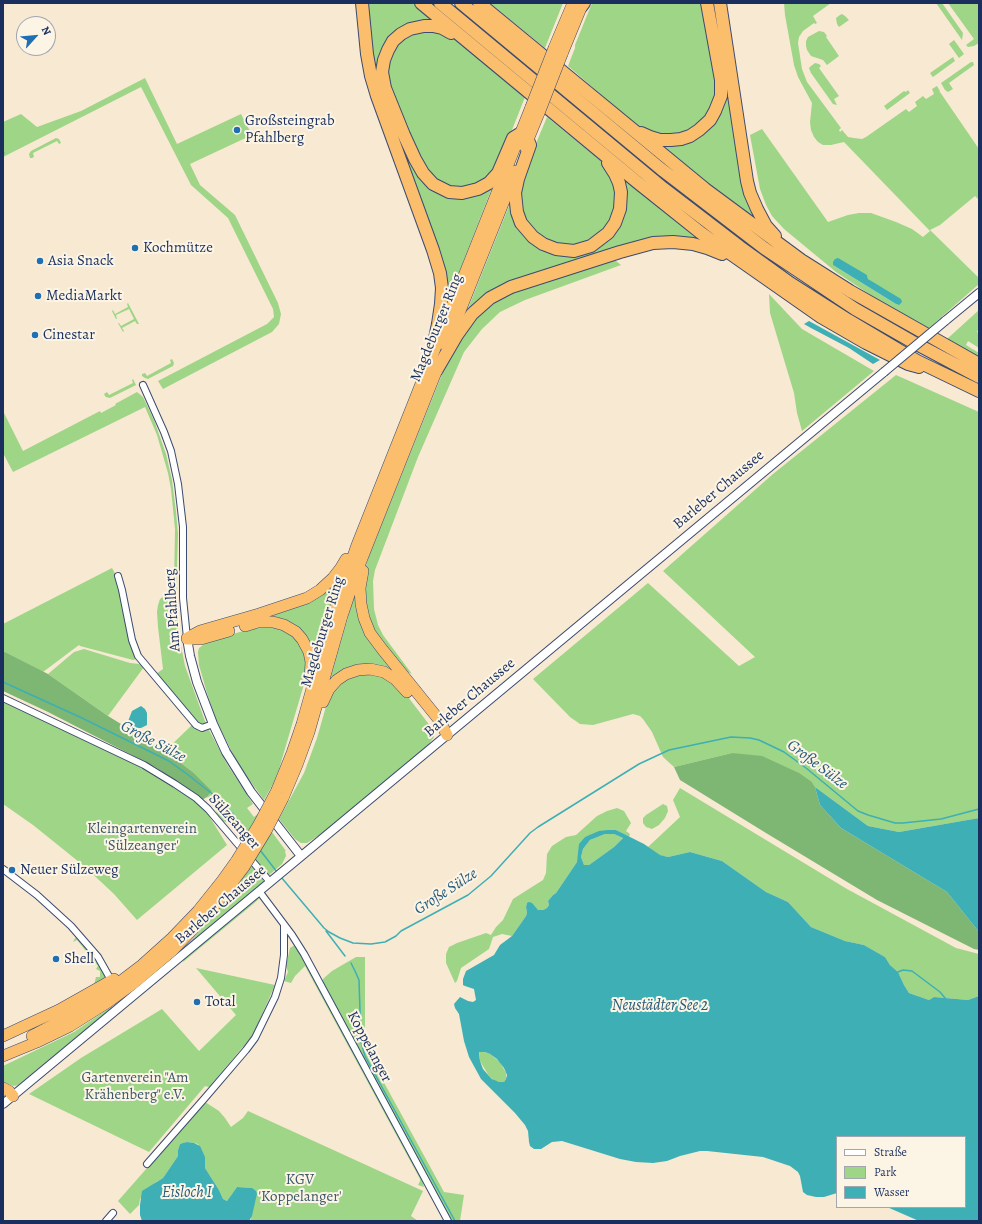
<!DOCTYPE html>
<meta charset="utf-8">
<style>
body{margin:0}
#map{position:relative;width:982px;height:1224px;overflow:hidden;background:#f8e9d3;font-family:Alegreya,serif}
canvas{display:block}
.frame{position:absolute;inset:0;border:4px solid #1b2f5e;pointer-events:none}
.legend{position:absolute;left:836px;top:1136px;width:130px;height:72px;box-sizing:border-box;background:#fcf5e5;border:1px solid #a2a6af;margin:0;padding:5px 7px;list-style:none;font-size:12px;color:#1b2f5e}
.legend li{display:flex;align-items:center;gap:8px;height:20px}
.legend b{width:20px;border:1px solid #a2a6af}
.north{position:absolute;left:16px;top:16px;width:40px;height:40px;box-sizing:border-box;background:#fcf5e5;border:1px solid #a2a6af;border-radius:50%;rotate:63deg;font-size:11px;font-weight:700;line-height:16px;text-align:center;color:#1b2f5e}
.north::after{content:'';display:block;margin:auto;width:14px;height:18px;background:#1f6fb2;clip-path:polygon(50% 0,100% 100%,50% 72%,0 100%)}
</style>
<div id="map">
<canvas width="982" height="1224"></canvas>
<div class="frame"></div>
<ul class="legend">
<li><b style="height:5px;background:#fff"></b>Straße</li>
<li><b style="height:11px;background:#9ed587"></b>Park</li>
<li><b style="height:11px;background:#3dafb5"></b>Wasser</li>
</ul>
<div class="north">N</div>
</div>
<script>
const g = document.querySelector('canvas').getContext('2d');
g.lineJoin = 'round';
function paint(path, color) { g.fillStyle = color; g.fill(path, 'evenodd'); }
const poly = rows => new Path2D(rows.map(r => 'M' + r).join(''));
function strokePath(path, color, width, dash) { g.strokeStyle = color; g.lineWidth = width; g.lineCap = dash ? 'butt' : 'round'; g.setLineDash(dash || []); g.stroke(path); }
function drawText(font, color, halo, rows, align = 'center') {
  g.font = font + ' Alegreya,serif'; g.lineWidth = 4; g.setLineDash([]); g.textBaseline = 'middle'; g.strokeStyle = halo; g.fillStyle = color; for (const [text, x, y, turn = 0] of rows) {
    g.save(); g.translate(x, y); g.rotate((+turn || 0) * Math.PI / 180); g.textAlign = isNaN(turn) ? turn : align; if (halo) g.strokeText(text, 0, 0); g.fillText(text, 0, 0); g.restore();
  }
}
paint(poly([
 [366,3,417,3,443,25,417,23,379,64,435,190,493,185,447,303,376,81],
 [490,3,563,3,545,48],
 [592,3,704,3,718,80,713,108,693,130,667,137,637,127,627,117,568,66,575,48,575,45],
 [711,3,716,3,763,227,653,142,664,145,720,112],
 [784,3,831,3,813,16,817,23,815,24,814,23,803,31,799,37,798,43,802,69,807,82,841,128,839,130,840,132,842,130,848,137,854,138,862,139,866,137,906,109,909,112,917,106,915,102,923,96,926,99,934,94,932,89,937,86,940,91,939,93,940,92,979,149,979,200,975,196,940,225,930,230,979,278,979,284,929,328,875,298,836,272,784,229,772,216,766,205,760,189,750,135,762,129,828,222,848,215,859,213,871,213,896,222,912,229,923,237,930,231,844,142,831,145,823,145,818,142,814,137,811,130,810,122,812,103,798,77,794,65,785,15],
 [833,265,867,275,868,279,899,305,896,304],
 [936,3,942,3,963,33,962,40],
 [948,3,979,3,979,43,974,46,968,47,966,45,974,39],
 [842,14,845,16,849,20,839,27,837,24,836,18,840,15],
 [432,29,453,38,525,97,499,163,489,178,464,189,441,185,426,170,392,94,387,70,394,48,404,36],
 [819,31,824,32,827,36,826,37,839,56,827,65,823,60,811,56,807,50,806,46,806,41,808,37],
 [954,40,964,54,959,58,949,44],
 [953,57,955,61,933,77,932,76,930,73],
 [971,62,973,62,974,65,949,83,953,89,948,92,945,90,941,83],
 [815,63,819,64,821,66,819,68,839,96,834,99,837,105,833,104,811,73,809,68,811,66],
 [145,78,177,144,241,114,252,135,190,164,200,185,235,215,278,303,281,314,279,324,272,332,163,389,158,381,267,324,274,317,273,309,228,218,191,185,141,87,3,157,3,122,21,114,37,127,81,111],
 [908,90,910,93,887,110,884,106,904,91,906,92],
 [547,117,601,161,606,166,618,195,609,226,586,244,558,246,530,229,519,204,524,172],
 [56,138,59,139,61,143,59,144,57,141,33,153,34,157,32,158,30,158,29,154,31,151],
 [620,174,705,240,693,241,554,269,465,316,511,201,551,252,613,234],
 [611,257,621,265,525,300,500,312,482,329,464,352,418,457,375,570,373,581,374,609,378,625,383,635,412,674,399,667,378,642,364,611,364,572,369,556,447,362,462,330,499,296],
 [769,294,802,329,874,371,802,431,797,413,794,393,770,313],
 [128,303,139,324,137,324,135,321,122,328,124,331,123,332,118,323,119,323,121,326,134,319,129,309,116,315,117,319,116,319,112,311,113,310,115,314,128,307,127,304],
 [979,310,979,328,977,332,979,333,979,348,968,341,966,345,979,353,979,358,947,339],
 [172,359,174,363,173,366,148,379,145,378,142,376,142,374,145,373,147,376,171,363,170,360],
 [896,375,979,412,979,818,899,832,868,826,815,787,812,782,732,753,674,767,663,757,652,732,643,719,640,716,633,714,593,725,580,724,570,717,533,679,648,583,739,666,755,657,663,571,773,474],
 [133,379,136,385,110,398,106,397,105,396,104,394,107,392,109,395,133,383,132,380],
 [137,392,143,397,154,420,166,454,172,480,176,512,178,534,176,600,179,635,185,666,206,724,202,725,200,725,156,674,163,669,158,627,157,612,158,605,160,599,172,590,174,585,175,529,171,489,168,473,157,435,145,407,13,472,3,453,3,411,23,451,100,411,101,413,116,405,115,404],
 [112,568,120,583,137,659,133,660,80,646,79,645,43,672,3,651,3,624],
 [339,578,326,616,315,655,306,639,260,619],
 [355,593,359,606,413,694,379,668,329,684],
 [272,627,281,629,292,635,305,651,307,674,279,769,273,784,264,800,248,778,238,764,215,718,207,693,199,665,198,652,199,648,203,645,209,641,250,629],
 [84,649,130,663,139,664,144,667,108,716,48,674,74,652],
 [362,673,384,676,405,693,434,731,434,737,426,748,321,834,307,843,301,843,295,839,279,819,304,773,317,738,327,703,333,691,343,681],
 [3,701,150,771,196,802,206,811,227,845,137,920,114,894,84,866,33,825,3,804],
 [192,725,199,731,209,730,227,764,253,804,247,808,254,817,260,812,272,832,286,851,285,851,286,856,282,864,268,876,260,867,241,841,238,832,231,824,223,821,217,814,216,811,217,807,207,797,212,791,194,773,165,751],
 [680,788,847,889,956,948,979,954,979,996,968,1000,934,997,929,1000,909,993,904,985,898,972,890,965,885,957,864,945,845,941,811,927,788,902,766,892,722,861,690,852,668,857,659,855,648,847,680,817,673,800],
 [663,804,667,806,668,811,665,818,659,825,652,829,646,827,643,823,643,818,646,815],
 [617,808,624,811,631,823,626,831,630,834,629,837,616,830,585,837,578,858,577,862,556,893,553,895,548,901,549,905,547,908,543,910,538,910,527,903,526,907,527,913,526,916,512,936,502,934,493,937,489,949,461,968,457,981,455,983,446,963,446,954,449,947,457,943,486,933,491,935,496,927,503,920,513,899,543,880,546,873,547,854,552,846,566,837,576,835,597,816,607,811],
 [605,834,614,834,623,838,614,847,589,865,584,865,581,857,583,849,590,840],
 [252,866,263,878,263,882,188,944,217,912],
 [260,898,252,905,183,962,184,959,255,899],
 [78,937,97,959,106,975,105,980,94,985,96,977,100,977,100,971,96,969,98,966,77,940,73,942,75,938],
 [295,945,297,946,422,1179,424,1187,418,1185,420,1181,420,1179,305,966,295,976,291,983,284,981,288,972,286,966,290,948],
 [356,957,365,957,365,1030,368,1050,371,1059,444,1192,464,1195,460,1221,450,1221,322,981,324,978,332,971],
 [196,968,275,985,253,1035,209,1087,205,1086,149,1152,29,1094,81,1058,162,1009,199,1051,236,1015],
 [111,1007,112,1008,18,1085,14,1086,3,1082,3,1066,74,1032],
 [479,1052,485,1052,490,1054,500,1062,506,1073,506,1079,504,1082,499,1082,495,1081,489,1076,480,1061],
 [205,1102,219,1111,225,1118,231,1127,243,1118,248,1111,423,1191,411,1216,418,1221,249,1221,251,1219,252,1188,237,1187,227,1201,223,1199,219,1190,205,1168,198,1144,194,1143,187,1142,180,1144,178,1150,178,1156,163,1178,156,1182,140,1199,139,1205,130,1214,118,1201]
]), '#9ed587');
paint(poly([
 [3,651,48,674,108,716,165,751,194,773,212,791,207,797,202,800,200,799,157,768,48,712,3,691],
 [732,753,762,756,799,773,812,782,815,787,820,805,841,828,947,892,979,932,979,950,974,949,877,900,766,833,680,780,674,767]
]), '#7eb674');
paint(poly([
 [838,258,867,275,868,279,901,299,902,302,899,305,896,304,833,265,833,262,835,259],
 [809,321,880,360,873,364,849,348,811,328,804,324],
 [141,706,145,709,147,713,147,725,141,728,131,728,127,724,132,711],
 [815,787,868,826,899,832,979,818,979,932,947,892,841,828,820,805],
 [608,830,616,830,644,844,660,855,668,857,690,852,722,861,766,892,788,902,811,927,845,941,864,945,885,957,890,965,898,972,904,985,909,993,929,1000,934,997,968,1000,979,996,979,1221,919,1221,887,1207,965,1207,965,1137,837,1137,837,1193,824,1197,816,1197,807,1195,803,1192,800,1176,798,1172,790,1166,763,1157,707,1151,700,1151,680,1156,667,1161,653,1163,636,1162,620,1159,562,1141,552,1142,541,1149,534,1149,530,1146,529,1142,528,1131,525,1125,515,1113,481,1079,469,1057,464,1041,459,1014,455,1008,454,1004,460,997,468,1001,473,1002,476,1000,474,989,465,986,463,985,463,979,466,971,494,955,500,945,512,936,526,916,527,913,526,907,527,903,529,902,532,903,538,910,543,910,547,908,549,905,548,901,553,895,556,893,577,862,579,844,585,837,599,831],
 [605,834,614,834,623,838,614,847,589,865,584,865,581,857,583,849,590,840],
 [485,1052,490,1054,497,1059,504,1068,507,1075,506,1079,504,1082,499,1082,492,1079,489,1076,483,1069,480,1061,479,1054,479,1052],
 [187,1142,194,1143,200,1146,205,1157,205,1168,219,1190,223,1199,227,1201,237,1187,252,1188,256,1191,257,1194,256,1198,252,1216,249,1221,142,1221,140,1215,140,1205,142,1191,163,1178,178,1156,178,1150,180,1144,183,1143]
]), '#3dafb5');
strokePath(poly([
 [3,154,4,153],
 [3,682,82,718,169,761,187,774,215,796,233,814,248,834],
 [260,850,277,872],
 [281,877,324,928,329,932,340,938,353,943,371,944,385,942,396,936,401,931,468,895,491,876,530,833,538,827,639,764,669,750,731,737,750,738,759,740,784,752,806,768,858,811,868,815,895,823,903,823,941,819,979,809],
 [326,931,345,956],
 [351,963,355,971,359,980,361,1042,365,1056,455,1221],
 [898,972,903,970,912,971,940,992,945,998]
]), '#3dafb5', 1.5);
const minor = poly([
 [143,385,164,432,171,451,178,484,183,527,183,598,187,638],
 [118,576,122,590,132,640,138,656,196,725,202,728,213,724],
 [3,698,144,765,175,784,196,798,208,809,270,882],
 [3,869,37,895,71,926,98,957,111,980],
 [259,891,292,935,304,954,448,1221],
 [147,1164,204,1099,246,1050,255,1038,275,997,281,978,284,955,284,926],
 [106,1221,113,1213]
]);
const tertiary = poly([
 [945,321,979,293],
 [187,638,190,656,197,682,213,724,226,752,251,792,301,856],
 [3,1104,884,372]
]);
const trunk = poly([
 [554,48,573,3],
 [562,54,583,3],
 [525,147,539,113],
 [446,346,516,171],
 [363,571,360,588,361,604,364,618,370,633,382,649,440,721,447,735],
 [245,626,258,622,273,622,284,625,296,632,302,639,309,652,311,662,310,677],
 [187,638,200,631,259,614,307,598,320,590,333,578,340,569,346,559],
 [187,639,201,639,229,631],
 [323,702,329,689,337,680,346,674,358,670,370,669,384,672,395,679,407,692],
 [277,790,292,753,302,724,332,617,357,545,531,107],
 [283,798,297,765,309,732,342,616,357,571,440,362],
 [3,1036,59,1010,114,979],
 [32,1036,55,1024,100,997,142,965,172,938,198,911,222,881,237,860],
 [3,1056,37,1042,70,1026,108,1002,134,983,173,950,194,928,215,905,244,867],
 [3,1088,9,1091,13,1096]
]);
const motorway = poly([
 [362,3,367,54,371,76,377,96,433,250,440,273,442,288,441,304,438,324,430,362],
 [421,3,637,182,701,233,821,317,866,343,908,364,919,367],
 [440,3,663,188,740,247,790,283,848,320,917,361,979,391],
 [461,3,661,169,764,248,855,309,911,341,979,377],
 [479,3,705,189,801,260,850,291,979,364],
 [720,3,747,181,750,193,757,209,766,226,775,236],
 [581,7,584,3],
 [451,33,442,28,433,26,424,26,410,29,401,34,393,41,388,50,384,60,382,72,385,88,404,135,415,159,423,173,433,184,449,192,462,193,478,189,489,183,498,173,513,138,521,133],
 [641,133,650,137,660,140,671,140,681,139,690,136,699,130,710,120,715,111,721,96,721,80,707,3],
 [528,140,530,145,518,179,515,193,517,212,521,223,533,237,543,244,556,249,574,251,591,246,608,233,615,223,620,209,621,192,619,183,615,174,608,163],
 [436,371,457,335,472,314,490,298,511,287,620,252,653,243,673,242,693,244,707,248,722,254]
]);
strokePath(minor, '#3c4b70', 8);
strokePath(tertiary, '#3c4b70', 10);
strokePath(trunk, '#3c4b70', 12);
strokePath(motorway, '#3c4b70', 14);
strokePath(minor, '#fff', 6);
strokePath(tertiary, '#fff', 8);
strokePath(trunk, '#fabe6d', 11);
strokePath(motorway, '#fabe6d', 12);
const tertiaryBridge = poly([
 [884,372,945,321]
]);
const trunkBridge = poly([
 [531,107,554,48],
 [539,113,562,54],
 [237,860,258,826,277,790],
 [244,867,266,831,283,798]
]);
strokePath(tertiaryBridge, '#3c4b70', 10, []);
strokePath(trunkBridge, '#3c4b70', 12, []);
strokePath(tertiaryBridge, '#fff', 8);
strokePath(trunkBridge, '#fabe6d', 11);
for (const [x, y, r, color] of [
 [237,130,4,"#1f6fb2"],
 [135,248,4,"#1f6fb2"],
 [40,261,4,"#1f6fb2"],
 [38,296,4,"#1f6fb2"],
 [35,335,4,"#1f6fb2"],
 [12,870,4,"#1f6fb2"],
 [56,959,4,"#1f6fb2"],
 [197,1002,4,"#1f6fb2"]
]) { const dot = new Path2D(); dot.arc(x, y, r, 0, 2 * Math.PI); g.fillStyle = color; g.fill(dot); strokePath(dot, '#fcf5e5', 1.5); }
drawText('15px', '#1b2f5e', '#fcf5e5', [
 ["Großsteingrab",245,121],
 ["Pfahlberg",245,138],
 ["Kochmütze",143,248],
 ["Asia Snack",48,261],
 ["MediaMarkt",46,296],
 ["Cinestar",43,335],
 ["Neuer Sülzeweg",20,870],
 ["Shell",64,959],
 ["Total",205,1002]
], 'left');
drawText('15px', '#1b2f5e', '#fcf5e5', [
 ["Magdeburger Ring",437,328,-68],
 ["Barleber Chaussee",719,490,-40],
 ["Am Pfahlberg",173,610,-94],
 ["Magdeburger Ring",323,632,-73],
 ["Barleber Chaussee",470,698,-40],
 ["Sülzeanger",234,822,48],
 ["Barleber Chaussee",221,905,-40],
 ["Koppelanger",369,1047,62]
]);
drawText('15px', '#3c5868', '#fcf5e5', [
 ["Kleingartenverein",142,829],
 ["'Sülzeanger'",142,846],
 ["Gartenverein \"Am",135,1078],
 ["Krähenberg\" e.V.",135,1095],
 ["KGV",300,1180],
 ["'Koppelanger'",300,1197]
]);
drawText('italic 16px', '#275c7c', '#fcf5e5', [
 ["Große Sülze",153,742,28],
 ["Große Sülze",817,765,37],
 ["Große Sülze",446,892,-33],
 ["Neustädter See 2",660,1006],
 ["Eisloch I",187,1193]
]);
</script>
